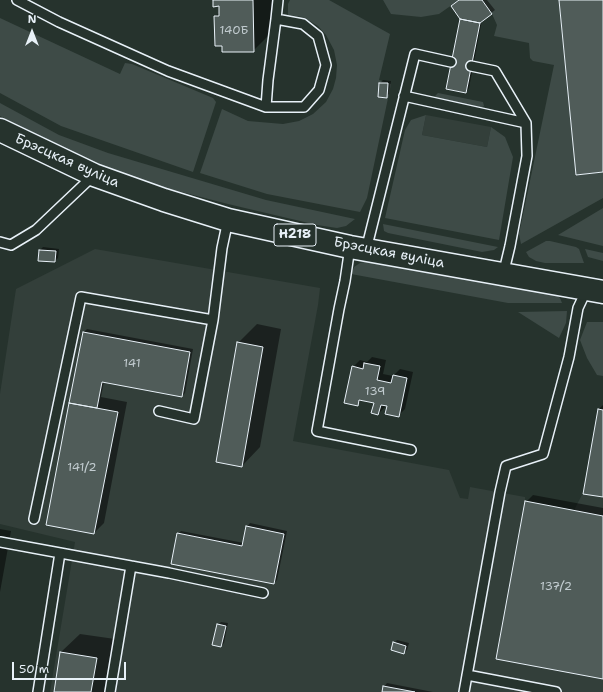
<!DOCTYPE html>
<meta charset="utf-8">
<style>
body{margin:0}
#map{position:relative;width:603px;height:692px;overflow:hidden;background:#26332d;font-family:"Shantell Sans",sans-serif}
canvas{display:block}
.north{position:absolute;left:12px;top:12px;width:40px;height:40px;-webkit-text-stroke:3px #26332d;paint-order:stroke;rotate:0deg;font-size:11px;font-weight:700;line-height:16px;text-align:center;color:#e8f1f8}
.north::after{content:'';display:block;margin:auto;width:14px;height:18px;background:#e8f1f8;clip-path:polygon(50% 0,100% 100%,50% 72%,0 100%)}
.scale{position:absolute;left:12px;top:662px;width:114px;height:18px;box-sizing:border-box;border:2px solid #e8f1f8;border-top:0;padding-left:5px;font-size:12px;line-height:14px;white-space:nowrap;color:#e8f1f8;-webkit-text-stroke:3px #26332d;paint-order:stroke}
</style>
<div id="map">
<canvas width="603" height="692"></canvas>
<div class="north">N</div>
<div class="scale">50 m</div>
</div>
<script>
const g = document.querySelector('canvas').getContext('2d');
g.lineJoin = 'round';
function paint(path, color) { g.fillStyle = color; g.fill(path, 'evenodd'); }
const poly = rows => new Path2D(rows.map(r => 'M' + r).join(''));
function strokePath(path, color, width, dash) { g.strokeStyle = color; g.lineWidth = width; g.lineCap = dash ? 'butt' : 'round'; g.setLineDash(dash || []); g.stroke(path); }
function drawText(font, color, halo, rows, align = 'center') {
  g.font = font + ' "Shantell Sans",sans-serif'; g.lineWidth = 3; g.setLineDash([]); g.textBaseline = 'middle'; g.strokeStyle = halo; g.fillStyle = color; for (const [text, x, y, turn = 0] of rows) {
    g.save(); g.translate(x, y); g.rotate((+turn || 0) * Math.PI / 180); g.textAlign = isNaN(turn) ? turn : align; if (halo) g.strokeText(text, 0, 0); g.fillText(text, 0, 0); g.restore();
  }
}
paint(poly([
 [426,115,491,127,487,147,422,135],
 [95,249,320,288,318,305,293,441,449,470,460,498,468,499,470,487,525,497,525,501,574,510,583,493,598,409,603,410,603,692,50,692,75,542,0,524,0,394,16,289]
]), '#333f3a');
paint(poly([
 [290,0,329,0,390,34,379,80,391,84,367,198,360,212,267,194,200,173,222,109,248,121,283,124,299,121,313,114,326,102,333,89,336,78,337,65,334,50,326,35,318,26,303,17,288,15,288,4],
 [383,0,459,0,439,14,421,17,391,14],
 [482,0,559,0,576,175,603,172,603,198,521,244,519,234,554,65,533,61,530,58,529,43,494,36,497,25,492,14],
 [0,18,120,74,125,63,132,64,213,98,216,102,193,172,61,126,0,93],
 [438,93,483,102,484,106,480,108,437,100,435,96],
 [0,103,59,135,108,153,266,200,355,219,346,226,337,228,317,225,228,204,135,180,113,172,0,116],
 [426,115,422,135,487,147,491,127,505,137,513,157,499,240,385,218,405,130,411,120],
 [603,208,603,246,558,235],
 [383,224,498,247,494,250,482,252,388,233,384,231],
 [546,241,550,241,576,247,579,249,584,263,545,263,536,261,529,257,526,252],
 [585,249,603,253,603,261,588,257],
 [368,261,555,293,560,298,562,303,508,303,351,274,354,267,360,263],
 [567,311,566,323,559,338,518,312],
 [587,322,603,322,603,376,597,375,587,358,580,340]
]), '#3e4b47');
paint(poly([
 [214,0,277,0,277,27,253,51,215,17,220,12,220,5],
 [459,0,487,0,495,10,482,20,469,88,466,92,461,19,452,6],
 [383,80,391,81,389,94,386,97,380,83],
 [43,247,59,249,58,258,55,261,40,250],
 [257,324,281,329,260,447,242,466,238,343],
 [87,329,193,349,185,393,182,396,104,381,101,397,127,402,104,523,94,533,47,524,84,332],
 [372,357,386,360,383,374,393,376,400,369,413,372,405,409,398,416,388,406,385,405,385,407,378,414,375,403,362,400,357,404,353,367,360,360,367,362],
 [603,405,603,496,584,493,599,409],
 [533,495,603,508,603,678,526,502],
 [250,523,287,531,277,580,274,583,178,534,181,531,244,543,247,527],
 [0,529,11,531,0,592],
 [221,622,228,623,224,643,221,646,218,625],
 [80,634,115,639,106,692,55,692,61,652],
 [397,640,409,643,407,650,404,653,394,643],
 [387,683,433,692,383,692,384,687]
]), '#0007');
const building = poly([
 [213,0,253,0,254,52,222,52,222,46,215,46,214,16,219,16,219,6,213,7,213,0],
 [459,0,482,0,492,14,480,23,460,19,451,6,459,0],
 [559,0,603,0,603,172,576,175,559,0],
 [460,19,480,23,466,93,446,89,460,19],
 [379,83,388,83,387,98,378,97,379,83],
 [39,250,56,251,55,262,38,261,39,250],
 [83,332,190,352,182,397,102,382,97,408,69,403,83,332],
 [237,342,263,347,242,467,216,462,237,342],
 [364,363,380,366,377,380,391,383,393,375,407,378,399,417,385,414,387,406,381,405,378,415,371,413,374,403,359,400,358,406,344,403,352,366,363,369,364,363],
 [69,403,118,412,94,534,46,525,69,403],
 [598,409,603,410,603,497,583,494,598,409],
 [525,501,603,516,603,679,496,659,525,501],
 [246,526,284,534,274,584,171,564,177,533,242,546,246,526],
 [217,624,226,626,221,647,212,645,217,624],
 [393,642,406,646,404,654,391,650,393,642],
 [60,652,97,658,91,692,54,692,60,652],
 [383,686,415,692,382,692,383,686]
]);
paint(building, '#505c59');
strokePath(building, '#e8f1f8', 1);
const lane = poly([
 [17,0,59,22,168,71,266,107,304,107,319,90,326,65,318,36,303,24,276,19,268,80,266,107],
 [276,19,278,0],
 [471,66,495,71,526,123,527,156,510,246,503,275],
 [404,96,526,123],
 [0,242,11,245,36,230,94,175],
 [350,247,345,281,339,309,317,431,411,450],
 [366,250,415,54,451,62],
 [159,411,194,419,213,320,222,248,228,220],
 [34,519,81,297,213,320],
 [0,542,169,573,263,593],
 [467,675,556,692],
 [38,692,60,553],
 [110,692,131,566],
 [464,692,500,492,506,466,543,454,569,357,578,308,587,289]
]);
const primary = poly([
 [0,130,94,175,164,200,228,220,350,247,603,292]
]);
strokePath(lane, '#e8f1f8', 12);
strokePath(primary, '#e8f1f8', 25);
strokePath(lane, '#26332d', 9);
strokePath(primary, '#26332d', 22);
drawText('12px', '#c2ccd0', null, [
 ["140Б",234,31],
 ["141",132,364],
 ["139",375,392],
 ["141/2",82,468],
 ["137/2",556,587]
]);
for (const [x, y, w] of [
 [295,235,42]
]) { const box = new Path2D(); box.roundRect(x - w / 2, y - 11, w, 22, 3); g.fillStyle = '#26332d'; g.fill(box); strokePath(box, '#e8f1f8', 1); }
drawText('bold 13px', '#e8f1f8', null, [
 ["Н218",295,235]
]);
drawText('14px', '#e8f1f8', '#26332d', [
 ["Брэсцкая вуліца",67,161,24],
 ["Брэсцкая вуліца",389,253,11]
]);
</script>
